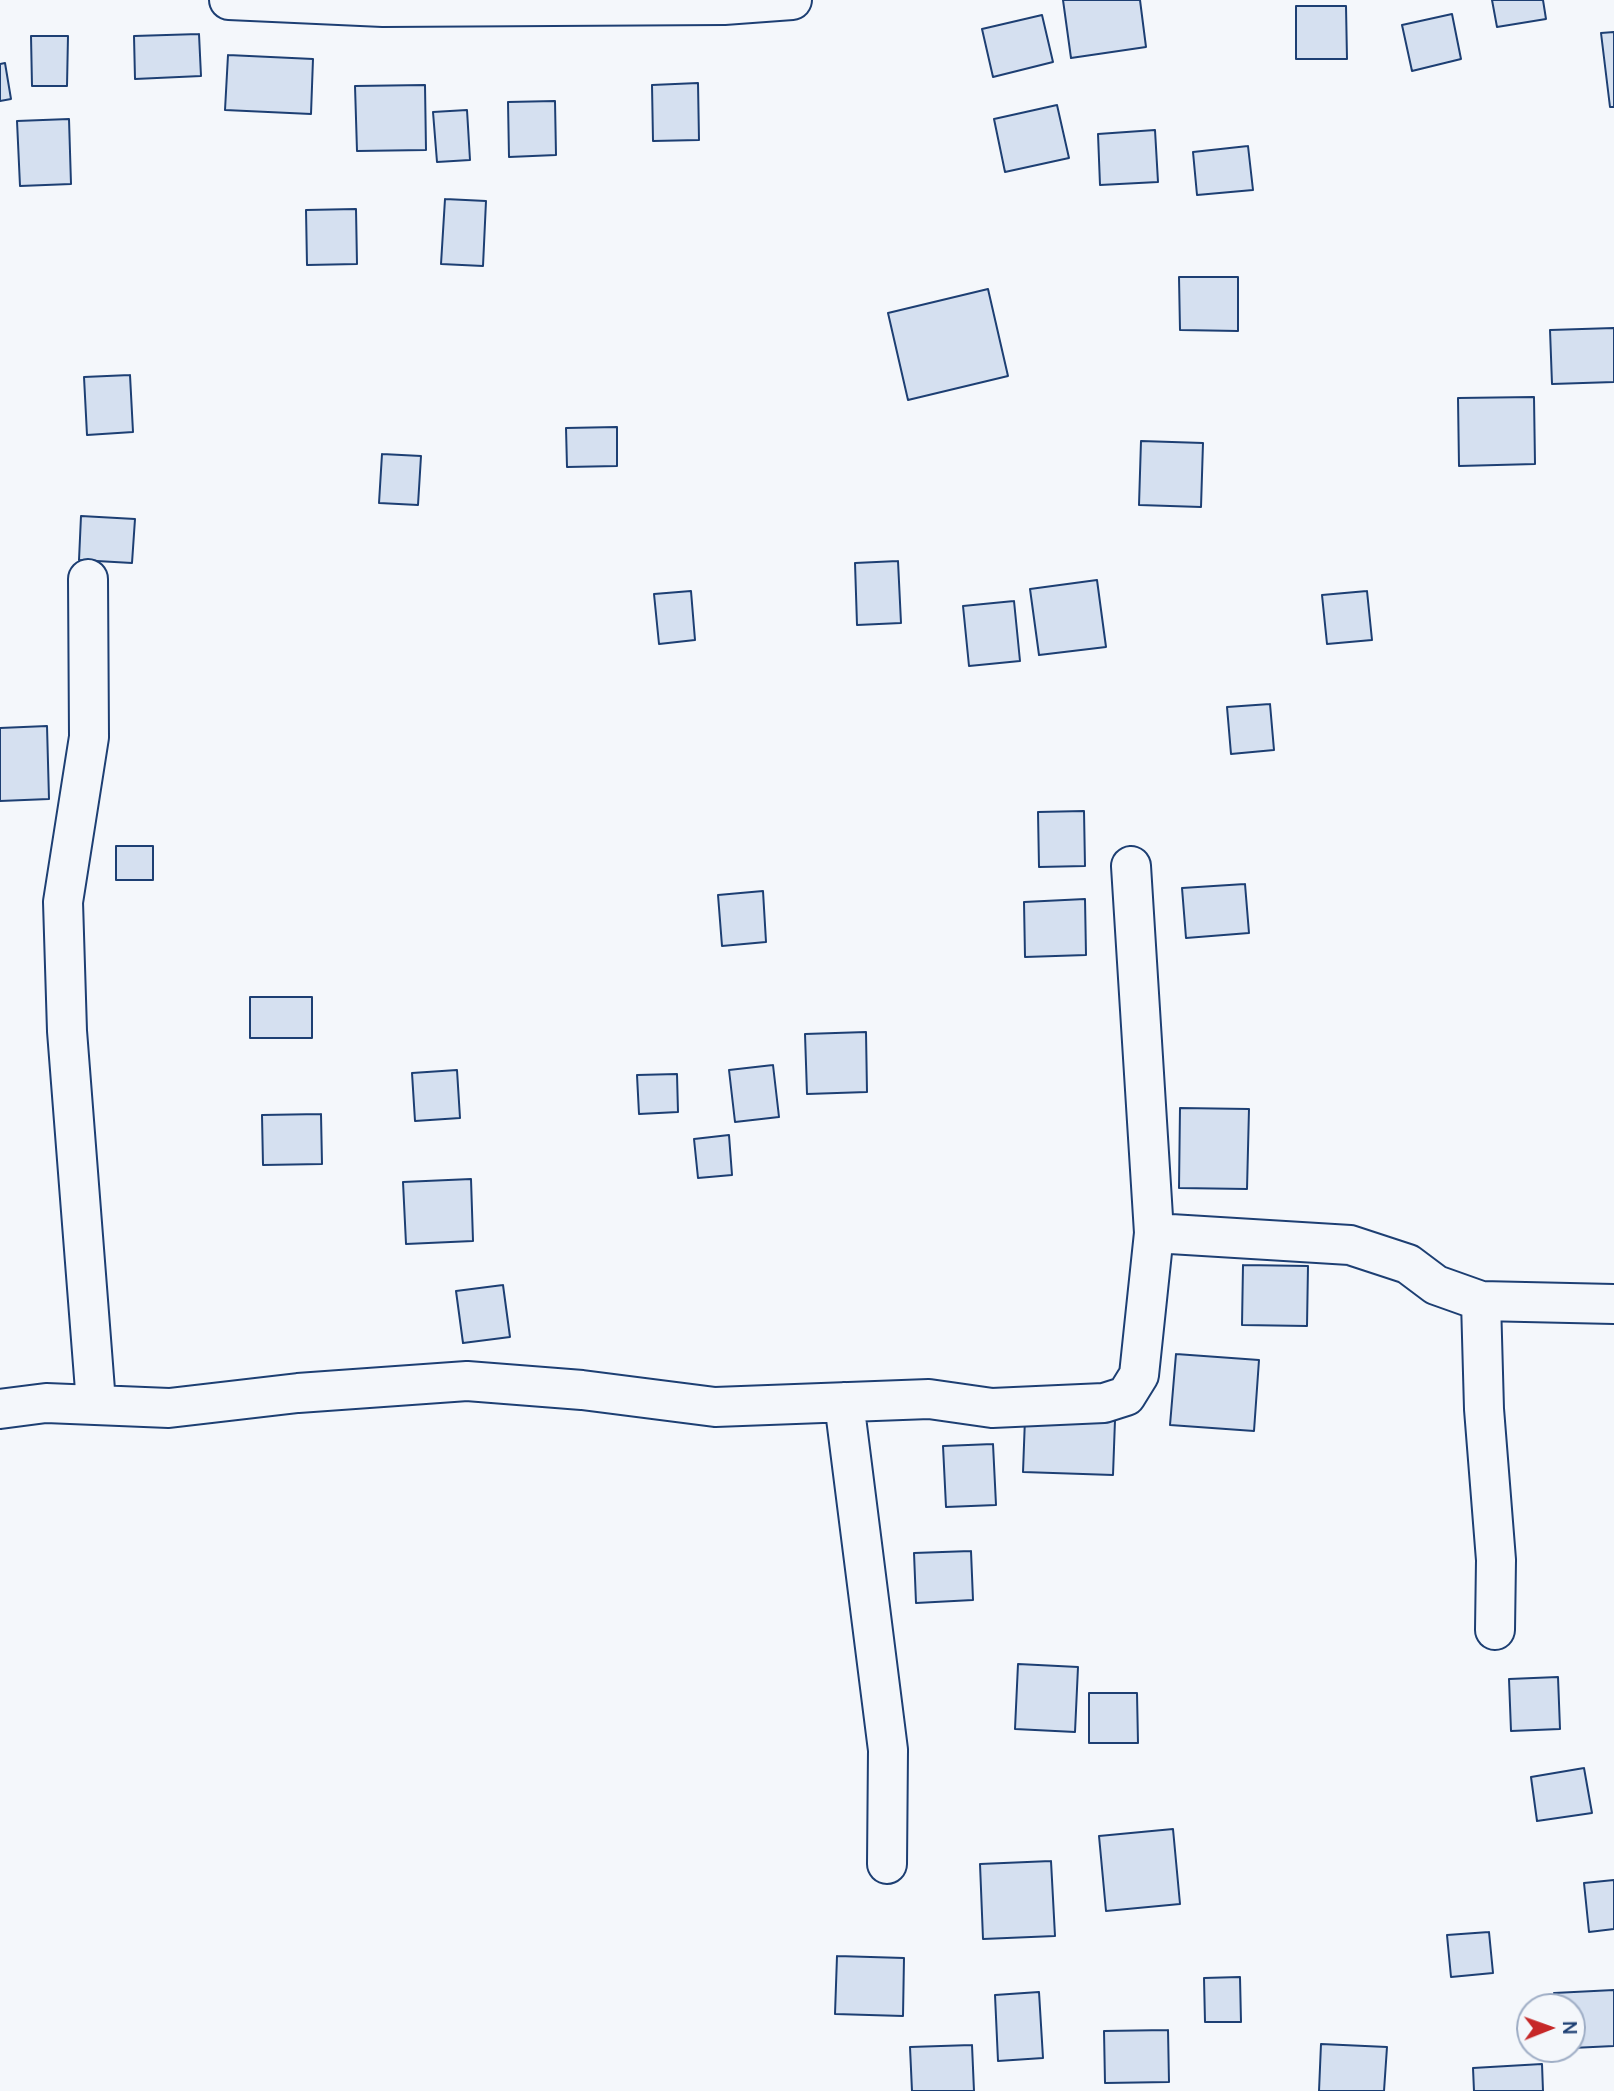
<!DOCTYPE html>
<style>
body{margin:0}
#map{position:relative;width:1614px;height:2091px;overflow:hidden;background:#f4f7fb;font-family:Manrope,sans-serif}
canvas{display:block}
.north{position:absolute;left:1516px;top:1993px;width:70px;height:70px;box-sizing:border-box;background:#f4f7fb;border:2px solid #9eadc5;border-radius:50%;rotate:89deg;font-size:19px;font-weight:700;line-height:28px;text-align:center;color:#1d3f73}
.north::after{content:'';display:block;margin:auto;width:24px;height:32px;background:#c62828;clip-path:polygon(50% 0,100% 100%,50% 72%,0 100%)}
</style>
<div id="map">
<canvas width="1614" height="2091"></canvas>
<div class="north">N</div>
</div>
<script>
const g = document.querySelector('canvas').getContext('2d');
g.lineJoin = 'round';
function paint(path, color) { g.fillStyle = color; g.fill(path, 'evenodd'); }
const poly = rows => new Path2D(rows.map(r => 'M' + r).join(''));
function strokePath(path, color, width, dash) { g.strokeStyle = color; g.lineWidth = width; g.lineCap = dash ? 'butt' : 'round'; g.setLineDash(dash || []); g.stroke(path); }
const building = poly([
 [1063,0,1140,0,1146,47,1071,58,1063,0],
 [1492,0,1543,0,1546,19,1497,27,1492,0],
 [1296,6,1346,6,1347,59,1296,59,1296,6],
 [1452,14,1461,59,1412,71,1402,25,1452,14],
 [1042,15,1053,62,993,77,982,29,1042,15],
 [1614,32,1614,107,1610,107,1601,33,1614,32],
 [199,34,201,76,135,79,134,36,199,34],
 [31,36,68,36,67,86,32,86,31,36],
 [228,55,313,59,311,114,225,110,228,55],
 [5,63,11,99,0,101,0,64,5,63],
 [698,83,699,140,653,141,652,85,698,83],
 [425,85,426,150,357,151,355,86,425,85],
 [555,101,556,155,509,157,508,102,555,101],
 [1057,105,1069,158,1005,172,994,119,1057,105],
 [467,110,470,160,437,162,433,112,467,110],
 [69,119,71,184,20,186,17,121,69,119],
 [1155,130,1158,182,1100,185,1098,134,1155,130],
 [1248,146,1253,190,1197,195,1193,152,1248,146],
 [445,199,486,201,483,266,441,264,445,199],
 [356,209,357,264,307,265,306,210,356,209],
 [1179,277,1238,277,1238,331,1180,330,1179,277],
 [988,289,1008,376,908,400,888,313,988,289],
 [1614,328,1614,382,1552,384,1550,330,1614,328],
 [130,375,133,432,87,435,84,377,130,375],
 [1534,397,1535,464,1459,466,1458,398,1534,397],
 [617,427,617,466,567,467,566,428,617,427],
 [1141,441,1203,443,1201,507,1139,505,1141,441],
 [382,454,421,456,418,505,379,503,382,454],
 [81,516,135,519,132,563,79,560,81,516],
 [898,561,901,623,857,625,855,563,898,561],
 [1097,580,1106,647,1039,655,1030,589,1097,580],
 [691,591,695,640,659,644,654,594,691,591],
 [1367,591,1372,640,1327,644,1322,595,1367,591],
 [1014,601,1020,661,969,666,963,606,1014,601],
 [1270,704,1274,750,1231,754,1227,707,1270,704],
 [47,726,49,799,0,801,0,728,47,726],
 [1084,811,1085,866,1039,867,1038,812,1084,811],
 [116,846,153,846,153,880,116,880,116,846],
 [1245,884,1249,933,1186,938,1182,888,1245,884],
 [763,891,766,942,722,946,718,895,763,891],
 [1085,899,1086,955,1025,957,1024,902,1085,899],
 [250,997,312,997,312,1038,250,1038,250,997],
 [866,1032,867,1092,807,1094,805,1034,866,1032],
 [773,1065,779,1117,735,1122,729,1070,773,1065],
 [457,1070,460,1118,415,1121,412,1073,457,1070],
 [677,1074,678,1112,639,1114,637,1075,677,1074],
 [1180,1108,1249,1109,1247,1189,1179,1188,1180,1108],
 [321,1114,322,1164,263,1165,262,1115,321,1114],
 [729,1135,732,1175,698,1178,694,1139,729,1135],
 [471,1179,473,1241,406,1244,403,1182,471,1179],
 [1243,1265,1308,1266,1307,1326,1242,1325,1243,1265],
 [503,1285,510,1337,463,1343,456,1291,503,1285],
 [1176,1354,1259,1360,1254,1431,1170,1425,1176,1354],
 [1025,1418,1115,1420,1113,1475,1023,1472,1025,1418],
 [993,1444,996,1505,946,1507,943,1446,993,1444],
 [971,1551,973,1600,916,1603,914,1553,971,1551],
 [1018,1664,1078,1667,1075,1732,1015,1729,1018,1664],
 [1558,1677,1560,1729,1511,1731,1509,1679,1558,1677],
 [1089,1693,1137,1693,1138,1743,1089,1743,1089,1693],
 [1584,1768,1592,1813,1537,1821,1531,1777,1584,1768],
 [1173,1829,1180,1904,1106,1911,1099,1836,1173,1829],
 [1051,1861,1055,1936,983,1939,980,1864,1051,1861],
 [1614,1880,1614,1929,1589,1932,1584,1883,1614,1880],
 [1489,1932,1493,1973,1451,1977,1447,1935,1489,1932],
 [837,1956,904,1958,903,2016,835,2014,837,1956],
 [1240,1977,1241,2022,1205,2022,1204,1978,1240,1977],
 [1614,1990,1614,2046,1572,2048,1572,2007,1555,2007,1554,1993,1614,1990],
 [1039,1992,1043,2058,998,2061,995,1995,1039,1992],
 [1168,2030,1169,2082,1105,2083,1104,2031,1168,2030],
 [1321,2044,1387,2047,1384,2091,1319,2091,1321,2044],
 [972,2045,974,2091,912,2091,910,2047,972,2045],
 [1542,2064,1543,2091,1474,2091,1473,2068,1542,2064]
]);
paint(building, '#d5e0f0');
strokePath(building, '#1d3f73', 2);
const minor = poly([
 [88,579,89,737,63,902,67,1031,96,1403],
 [1131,866,1154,1233],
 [1481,1301,1484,1409,1496,1560,1495,1630],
 [844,1402,888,1750,887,1864],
 [0,1409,46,1403,169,1408,298,1393,467,1381,582,1390,715,1407,929,1399,992,1408,1104,1403,1126,1396,1139,1375,1154,1233,1350,1245,1408,1264,1436,1285,1481,1301,1614,1304]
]);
const major = poly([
 [229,0,383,7,724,5,792,0]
]);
strokePath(minor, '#1d3f73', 42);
strokePath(major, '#1d3f73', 42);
strokePath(minor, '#f4f7fb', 38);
strokePath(major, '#f4f7fb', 38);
</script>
